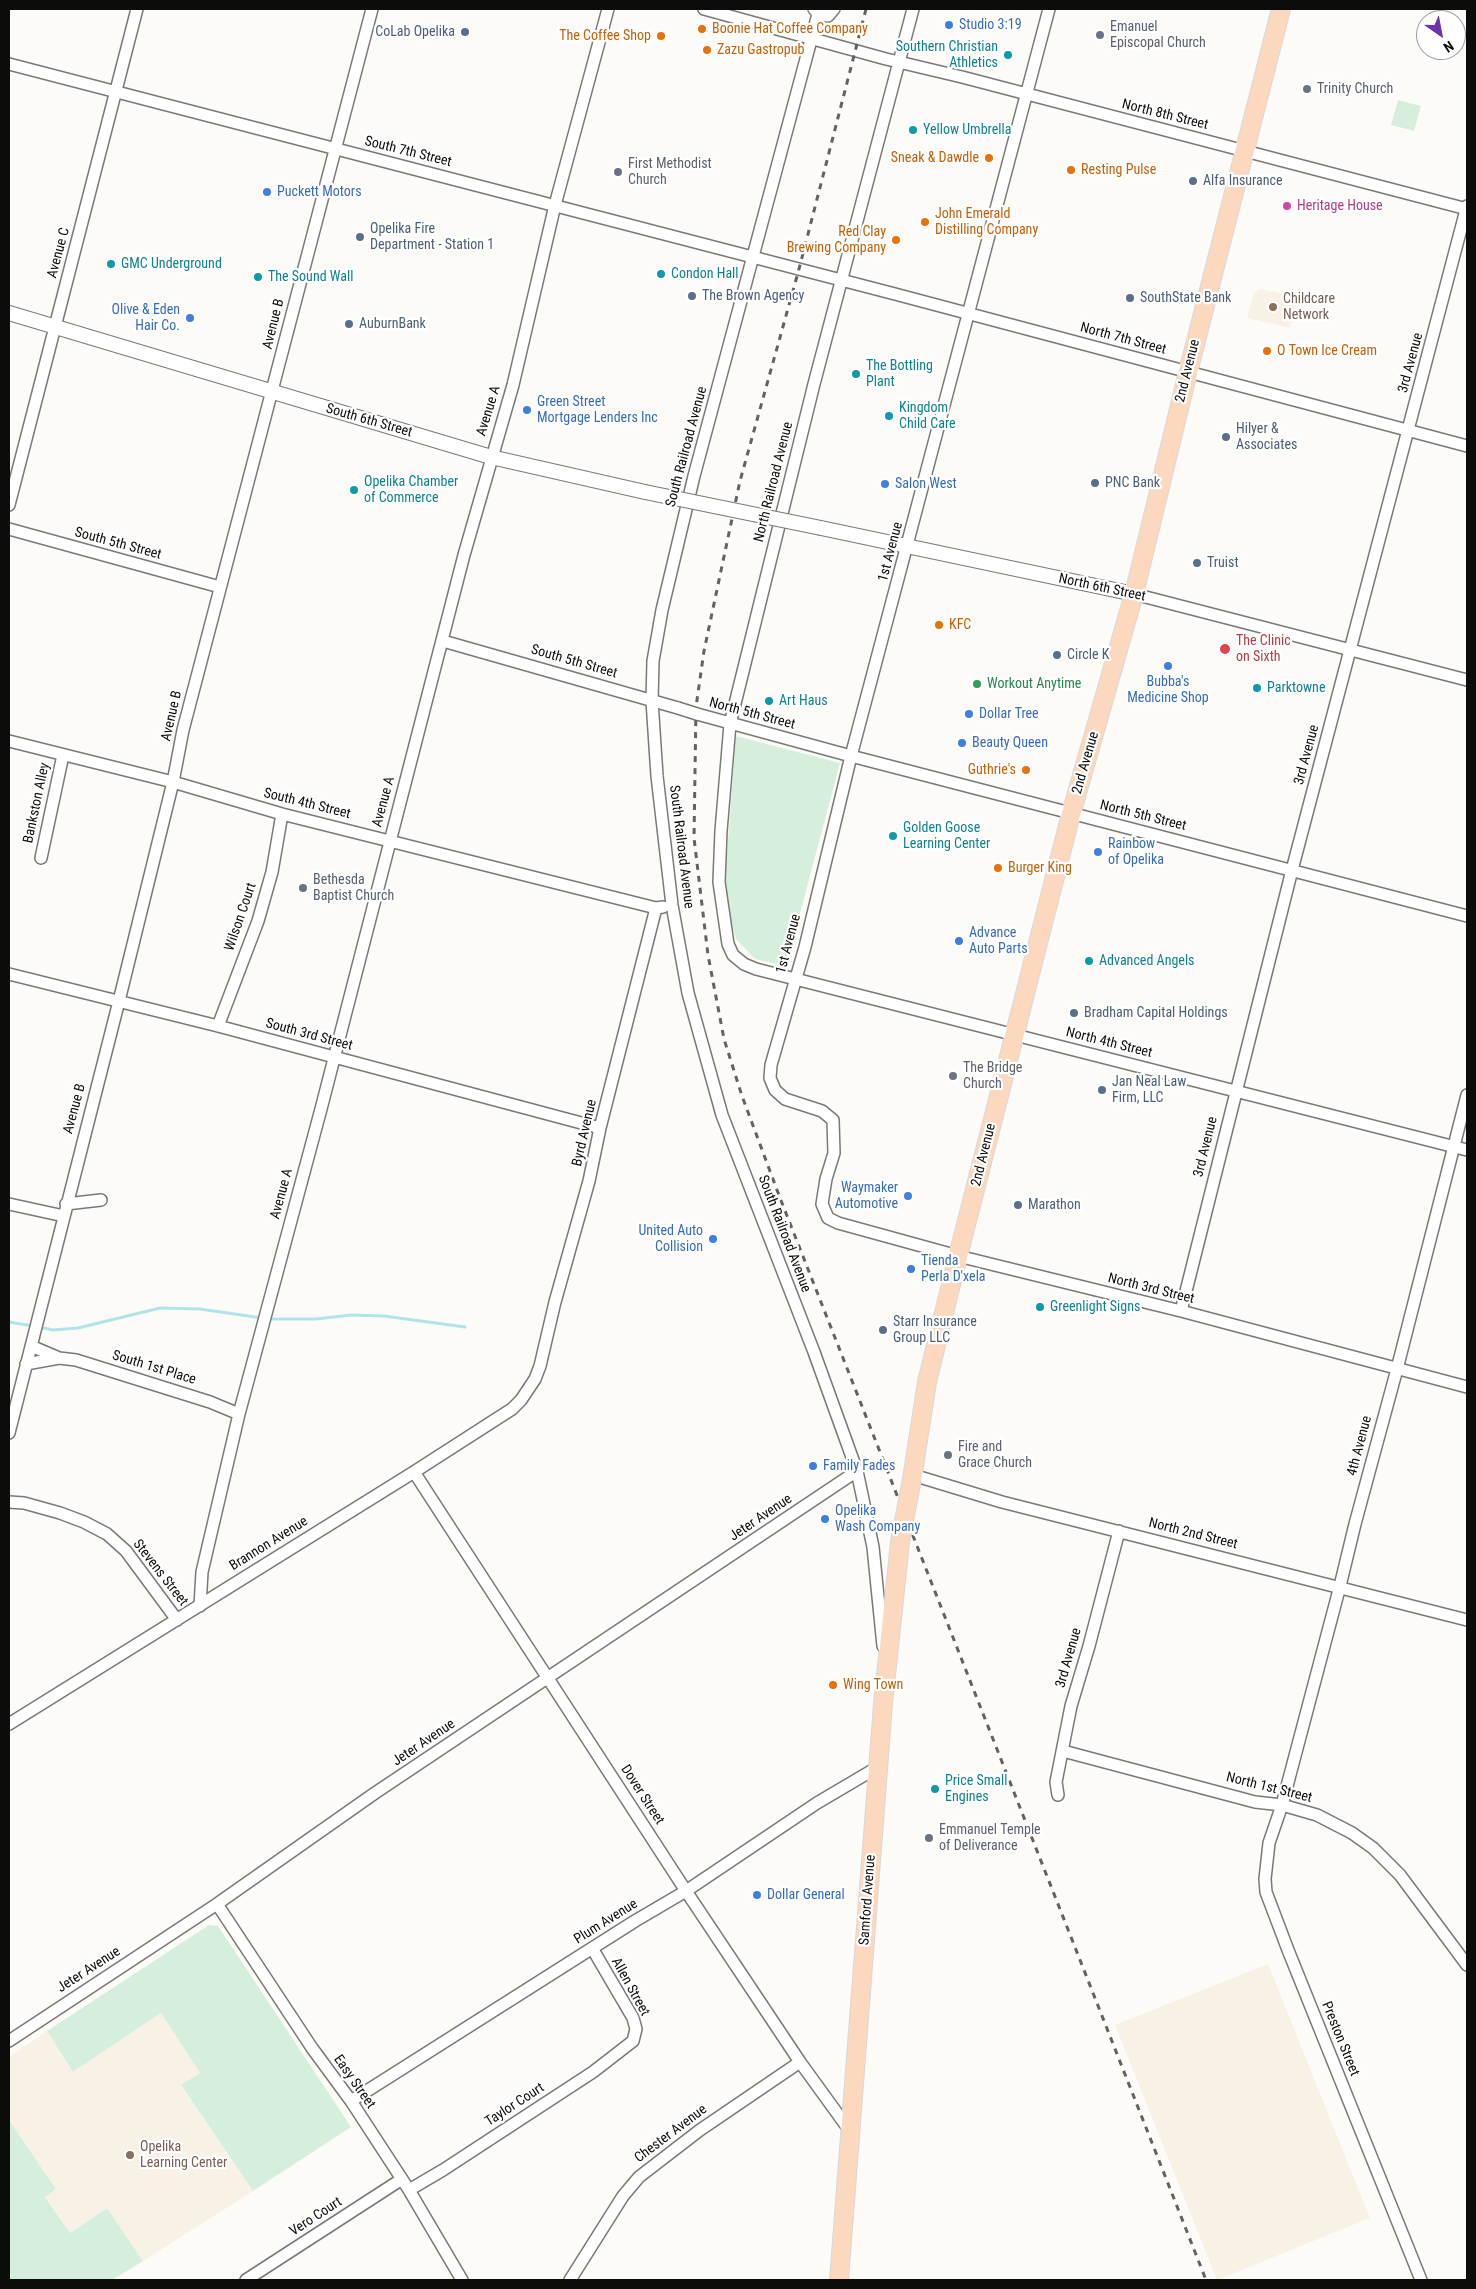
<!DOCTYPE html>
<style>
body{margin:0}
#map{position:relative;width:1476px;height:2289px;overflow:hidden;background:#fdfbf7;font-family:"Roboto Condensed",sans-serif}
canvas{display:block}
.frame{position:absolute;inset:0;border:10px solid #0c0c0a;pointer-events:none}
.north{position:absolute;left:1416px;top:10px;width:50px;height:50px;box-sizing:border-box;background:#fff;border:1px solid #9e9e9d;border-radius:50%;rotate:147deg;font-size:14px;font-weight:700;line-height:20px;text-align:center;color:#0c0c0a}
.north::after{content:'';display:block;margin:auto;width:18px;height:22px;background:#6f33a9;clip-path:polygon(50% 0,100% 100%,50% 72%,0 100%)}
</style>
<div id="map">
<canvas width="1476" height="2289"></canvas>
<div class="frame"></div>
<div class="north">N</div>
</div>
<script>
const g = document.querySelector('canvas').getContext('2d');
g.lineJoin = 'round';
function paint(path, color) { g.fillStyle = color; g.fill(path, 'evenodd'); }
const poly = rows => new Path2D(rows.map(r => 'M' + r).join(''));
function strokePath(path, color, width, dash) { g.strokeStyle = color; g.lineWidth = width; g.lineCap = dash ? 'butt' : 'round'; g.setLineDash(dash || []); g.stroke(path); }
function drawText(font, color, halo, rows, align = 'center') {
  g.font = font + ' "Roboto Condensed",sans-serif'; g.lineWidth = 4.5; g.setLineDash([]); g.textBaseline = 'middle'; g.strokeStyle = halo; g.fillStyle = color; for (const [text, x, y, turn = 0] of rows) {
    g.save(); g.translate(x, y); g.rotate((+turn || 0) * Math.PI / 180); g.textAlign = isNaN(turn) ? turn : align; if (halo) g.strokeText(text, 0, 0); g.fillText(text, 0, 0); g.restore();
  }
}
paint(poly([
 [1260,289,1299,297,1290,328,1247,318,1254,293],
 [1268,1964,1370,2218,1217,2280,1115,2025],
 [161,2013,200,2073,181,2086,253,2191,143,2261,107,2208,70,2233,45,2196,56,2189,9,2120,9,2057,47,2031,73,2072]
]), '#f8f1e6');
paint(poly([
 [1398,100,1421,106,1414,131,1391,125],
 [736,736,840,763,786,966,755,959,736,939,724,895],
 [209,1925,218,1926,351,2127,253,2191,181,2085,200,2073,161,2013,73,2072,47,2031],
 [9,2120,56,2189,45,2197,70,2233,107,2208,143,2261,112,2280,9,2280]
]), '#d6efdd');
strokePath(poly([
 [268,1319,316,1319,351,1315,384,1316,465,1327],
 [9,1322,33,1326],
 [39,1327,53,1330,78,1328,160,1308,200,1309,262,1318]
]), '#b1e3ea', 3);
const minor = poly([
 [704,9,886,59,962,77,1467,209],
 [814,9,818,14,828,16,834,9],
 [913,9,814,384,730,724,721,831,719,882,728,944,733,955,744,964,756,969,1467,1150],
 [1049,9,851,756,805,947,771,1065,770,1078,775,1090,785,1099,822,1111,833,1120,834,1153,826,1179,822,1204,828,1218,838,1223,958,1256,1181,1311,1467,1387],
 [818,14,694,476,662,610,653,661,652,701,657,776,672,905,688,993,722,1115,814,1352,857,1471,873,1547,883,1646],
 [9,64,895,294,1467,446],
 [9,505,137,9],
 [9,529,220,587],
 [1134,594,1467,680],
 [443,641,678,708],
 [697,714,851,756,1467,916],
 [9,741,173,782,282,814,656,908,663,907],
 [41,858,63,755],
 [9,974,218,1026,600,1128],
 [218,1026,258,921,272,872,282,814],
 [9,1204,64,1216],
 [66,1204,101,1200],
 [1181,1311,1292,870,1467,206],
 [31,1346,59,1358],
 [26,1364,59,1358,76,1360,210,1402,239,1414],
 [9,1433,119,1001,173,782,183,730,372,9],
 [414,1472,686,1891,800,2062,850,2131],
 [913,1475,1002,1502,1467,1620],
 [9,1502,24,1503,60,1513,84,1522,107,1534,126,1551,177,1620],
 [200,1606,202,1572,239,1414,321,1109,464,555,513,385,555,205,608,9],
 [9,1724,414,1472,512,1409,521,1400,535,1379,540,1366,555,1302,589,1181,600,1128,656,908],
 [1063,1751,1255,1802,1282,1805,1317,1815,1352,1833,1373,1848,1400,1875,1467,1965],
 [1058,1795,1056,1782,1071,1706,1089,1646,1119,1531],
 [217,1904,312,2048,351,2101,409,2190,462,2280],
 [9,2041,217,1904,375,1793,857,1471],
 [351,2101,635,1921,686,1891,817,1803,878,1767],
 [409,2190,443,2170,593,2072,633,2041,636,2029,633,2018,592,1948],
 [246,2280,402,2179],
 [570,2280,623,2196,639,2177,700,2130,800,2062],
 [1421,2280,1288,1950,1266,1892,1265,1879,1269,1843,1282,1805,1340,1586,1355,1524,1397,1369,1467,1095]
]);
const tertiary = poly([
 [9,313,491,457,645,492],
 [821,528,1134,594]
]);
const primary = poly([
 [912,1479,927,1382,958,1256,1071,814,1134,594,1188,372,1281,9],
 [839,2280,883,1704,900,1542,904,1521]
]);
strokePath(minor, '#7b7975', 14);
strokePath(tertiary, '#7b7975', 16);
strokePath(primary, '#d8d8d8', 20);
strokePath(minor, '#fff', 11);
strokePath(tertiary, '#fff', 14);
strokePath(primary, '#fbd8be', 18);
strokePath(poly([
 [866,9,799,269,740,481,704,651,696,707,694,838,708,955,724,1039,742,1096,780,1198,1206,2280]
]), '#63625f', 3, [6, 6]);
const minorBridge = poly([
 [678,708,697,714]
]);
const tertiaryBridge = poly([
 [645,492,821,528]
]);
const primaryBridge = poly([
 [904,1521,912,1479]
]);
strokePath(minorBridge, '#7b7975', 14, []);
strokePath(tertiaryBridge, '#7b7975', 16, []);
strokePath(primaryBridge, '#d8d8d8', 20, []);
strokePath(minorBridge, '#fff', 11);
strokePath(tertiaryBridge, '#fff', 14);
strokePath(primaryBridge, '#fbd8be', 18);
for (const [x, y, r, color] of [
 [949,25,5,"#3f7fe0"],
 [702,29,5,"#e8710a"],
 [465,32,5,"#5c6f8a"],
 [1100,35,5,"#6b7280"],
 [661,36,5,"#e8710a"],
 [707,50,5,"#e8710a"],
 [1008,55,5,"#0f9aa8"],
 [1307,89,5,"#6b7280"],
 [913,130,5,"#0f9aa8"],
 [989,158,5,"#e8710a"],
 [1071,170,5,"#e8710a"],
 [618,172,5,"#6b7280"],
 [1193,181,5,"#5c6f8a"],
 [267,192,5,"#3f7fe0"],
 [1287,206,5,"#d1479c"],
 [925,222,5,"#e8710a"],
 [360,237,5,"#5c6f8a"],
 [896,240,5,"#e8710a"],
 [111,264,5,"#0f9aa8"],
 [661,274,5,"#0f9aa8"],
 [258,277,5,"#0f9aa8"],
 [692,296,5,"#5c6f8a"],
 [1130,298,5,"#5c6f8a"],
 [1273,307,5,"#8d6e63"],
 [190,318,5,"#3f7fe0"],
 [349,324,5,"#5c6f8a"],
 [1267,351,5,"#e8710a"],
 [856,374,5,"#0f9aa8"],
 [527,410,5,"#3f7fe0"],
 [889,416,5,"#0f9aa8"],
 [1226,437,5,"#5c6f8a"],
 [1095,483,5,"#5c6f8a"],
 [885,484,5,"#3f7fe0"],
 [354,490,5,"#0f9aa8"],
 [1197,563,5,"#5c6f8a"],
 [939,625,5,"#e8710a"],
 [1225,649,6,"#e0444e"],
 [1057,655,5,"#5c6f8a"],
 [1168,666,5,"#3f7fe0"],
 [977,684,5,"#2e9e5b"],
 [1257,688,5,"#0f9aa8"],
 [769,701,5,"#0f9aa8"],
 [969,714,5,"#3f7fe0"],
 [962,743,5,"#3f7fe0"],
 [1026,770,5,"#e8710a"],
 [893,836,5,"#0f9aa8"],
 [1098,852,5,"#3f7fe0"],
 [998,868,5,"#e8710a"],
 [303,888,5,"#6b7280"],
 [959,941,5,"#3f7fe0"],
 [1089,961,5,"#0f9aa8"],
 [1074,1013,5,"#5c6f8a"],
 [953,1076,5,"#6b7280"],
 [1102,1090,5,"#5c6f8a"],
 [908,1196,5,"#3f7fe0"],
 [1018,1205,5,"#5c6f8a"],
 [713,1239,5,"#3f7fe0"],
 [911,1269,5,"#3f7fe0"],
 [1040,1307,5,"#0f9aa8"],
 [883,1330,5,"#5c6f8a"],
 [948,1455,5,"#6b7280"],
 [813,1466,5,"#3f7fe0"],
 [825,1519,5,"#3f7fe0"],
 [833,1685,5,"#e8710a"],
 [935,1789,5,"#0f9aa8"],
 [929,1838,5,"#6b7280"],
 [757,1895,5,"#3f7fe0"],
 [130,2155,5,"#8d6e63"]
]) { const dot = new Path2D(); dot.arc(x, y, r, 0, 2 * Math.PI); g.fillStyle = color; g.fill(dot); strokePath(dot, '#fff', 2); }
drawText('14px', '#366cbe', '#fff', [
 ["Studio 3:19",959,25],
 ["Puckett Motors",277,192],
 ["Olive & Eden",180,310,"right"],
 ["Hair Co.",180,326,"right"],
 ["Green Street",537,402],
 ["Mortgage Lenders Inc",537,418],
 ["Salon West",895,484],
 ["Bubba's",1168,682,"center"],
 ["Medicine Shop",1168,698,"center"],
 ["Dollar Tree",979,714],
 ["Beauty Queen",972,743],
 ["Rainbow",1108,844],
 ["of Opelika",1108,860],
 ["Advance",969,933],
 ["Auto Parts",969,949],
 ["Waymaker",898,1188,"right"],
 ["Automotive",898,1204,"right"],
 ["United Auto",703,1231,"right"],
 ["Collision",703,1247,"right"],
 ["Tienda",921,1261],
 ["Perla D'xela",921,1277],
 ["Family Fades",823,1466],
 ["Opelika",835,1511],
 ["Wash Company",835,1527],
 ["Dollar General",767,1895]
], 'left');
drawText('14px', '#5b616d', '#fff', [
 ["Emanuel",1110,27],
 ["Episcopal Church",1110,43],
 ["Trinity Church",1317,89],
 ["First Methodist",628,164],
 ["Church",628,180],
 ["Bethesda",313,880],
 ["Baptist Church",313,896],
 ["The Bridge",963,1068],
 ["Church",963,1084],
 ["Fire and",958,1447],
 ["Grace Church",958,1463],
 ["Emmanuel Temple",939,1830],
 ["of Deliverance",939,1846]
], 'left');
drawText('14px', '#c56008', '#fff', [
 ["Boonie Hat Coffee Company",712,29],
 ["The Coffee Shop",651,36,"right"],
 ["Zazu Gastropub",717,50],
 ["Sneak & Dawdle",979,158,"right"],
 ["Resting Pulse",1081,170],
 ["John Emerald",935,214],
 ["Distilling Company",935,230],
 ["Red Clay",886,232,"right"],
 ["Brewing Company",886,248,"right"],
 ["O Town Ice Cream",1277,351],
 ["KFC",949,625],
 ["Guthrie's",1016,770,"right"],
 ["Burger King",1008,868],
 ["Wing Town",843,1685]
], 'left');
drawText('14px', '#4e5e75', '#fff', [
 ["CoLab Opelika",455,32,"right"],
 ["Alfa Insurance",1203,181],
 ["Opelika Fire",370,229],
 ["Department - Station 1",370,245],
 ["The Brown Agency",702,296],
 ["SouthState Bank",1140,298],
 ["AuburnBank",359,324],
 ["Hilyer &",1236,429],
 ["Associates",1236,445],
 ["PNC Bank",1105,483],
 ["Truist",1207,563],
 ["Circle K",1067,655],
 ["Bradham Capital Holdings",1084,1013],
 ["Jan Neal Law",1112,1082],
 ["Firm, LLC",1112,1098],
 ["Marathon",1028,1205],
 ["Starr Insurance",893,1322],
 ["Group LLC",893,1338]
], 'left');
drawText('14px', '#0d838f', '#fff', [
 ["Southern Christian",998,47,"right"],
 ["Athletics",998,63,"right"],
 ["Yellow Umbrella",923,130],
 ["GMC Underground",121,264],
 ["Condon Hall",671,274],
 ["The Sound Wall",268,277],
 ["The Bottling",866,366],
 ["Plant",866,382],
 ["Kingdom",899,408],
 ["Child Care",899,424],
 ["Opelika Chamber",364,482],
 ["of Commerce",364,498],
 ["Parktowne",1267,688],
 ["Art Haus",779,701],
 ["Golden Goose",903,828],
 ["Learning Center",903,844],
 ["Advanced Angels",1099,961],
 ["Greenlight Signs",1050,1307],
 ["Price Small",945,1781],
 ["Engines",945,1797]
], 'left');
drawText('14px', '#0c0c0a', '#fff', [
 ["North 8th Street",1165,115,14],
 ["South 7th Street",408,152,14],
 ["Avenue C",59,253,-75],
 ["Avenue B",274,324,-76],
 ["North 7th Street",1123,339,15],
 ["3rd Avenue",1411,363,-75],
 ["2nd Avenue",1188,371,-76],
 ["Avenue A",489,411,-73],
 ["South 6th Street",369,421,16],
 ["South Railroad Avenue",687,447,-75],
 ["North Railroad Avenue",774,482,-76],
 ["South 5th Street",118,544,15],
 ["1st Avenue",891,552,-75],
 ["North 6th Street",1102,588,12],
 ["South 5th Street",574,662,16],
 ["North 5th Street",752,714,15],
 ["Avenue B",172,716,-77],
 ["3rd Avenue",1307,755,-75],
 ["2nd Avenue",1086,763,-74],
 ["Avenue A",384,802,-75],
 ["Bankston Alley",37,803,-78],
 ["South 4th Street",307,804,14],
 ["North 5th Street",1143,816,14],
 ["South Railroad Avenue",681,847,83],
 ["Wilson Court",241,917,-71],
 ["1st Avenue",789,944,-75],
 ["South 3rd Street",309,1035,15],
 ["North 4th Street",1109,1043,14],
 ["Avenue B",75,1109,-75],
 ["Byrd Avenue",585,1133,-77],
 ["3rd Avenue",1206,1147,-76],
 ["2nd Avenue",984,1155,-76],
 ["Avenue A",282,1194,-75],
 ["South Railroad Avenue",784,1234,69],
 ["North 3rd Street",1151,1289,14],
 ["South 1st Place",154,1368,17],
 ["4th Avenue",1360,1446,-75],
 ["Jeter Avenue",761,1518,-34],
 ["North 2nd Street",1193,1534,14],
 ["Brannon Avenue",269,1544,-32],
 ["Stevens Street",160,1573,52],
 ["3rd Avenue",1069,1658,-74],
 ["Jeter Avenue",424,1743,-34],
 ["North 1st Street",1269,1788,14],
 ["Dover Street",642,1795,57],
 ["Samford Avenue",868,1900,-86],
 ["Plum Avenue",606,1922,-32],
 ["Jeter Avenue",89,1970,-33],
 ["Allen Street",630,1987,61],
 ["Preston Street",1340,2039,68],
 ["Easy Street",354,2082,55],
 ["Taylor Court",515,2105,-33],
 ["Chester Avenue",671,2134,-37],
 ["Vero Court",316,2217,-33]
]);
drawText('14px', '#b23c85', '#fff', [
 ["Heritage House",1297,206]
], 'left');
drawText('14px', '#785e54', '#fff', [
 ["Childcare",1283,299],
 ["Network",1283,315],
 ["Opelika",140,2147],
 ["Learning Center",140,2163]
], 'left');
drawText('14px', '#be3a42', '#fff', [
 ["The Clinic",1236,641],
 ["on Sixth",1236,657]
], 'left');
drawText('14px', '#27864d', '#fff', [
 ["Workout Anytime",987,684]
], 'left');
</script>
